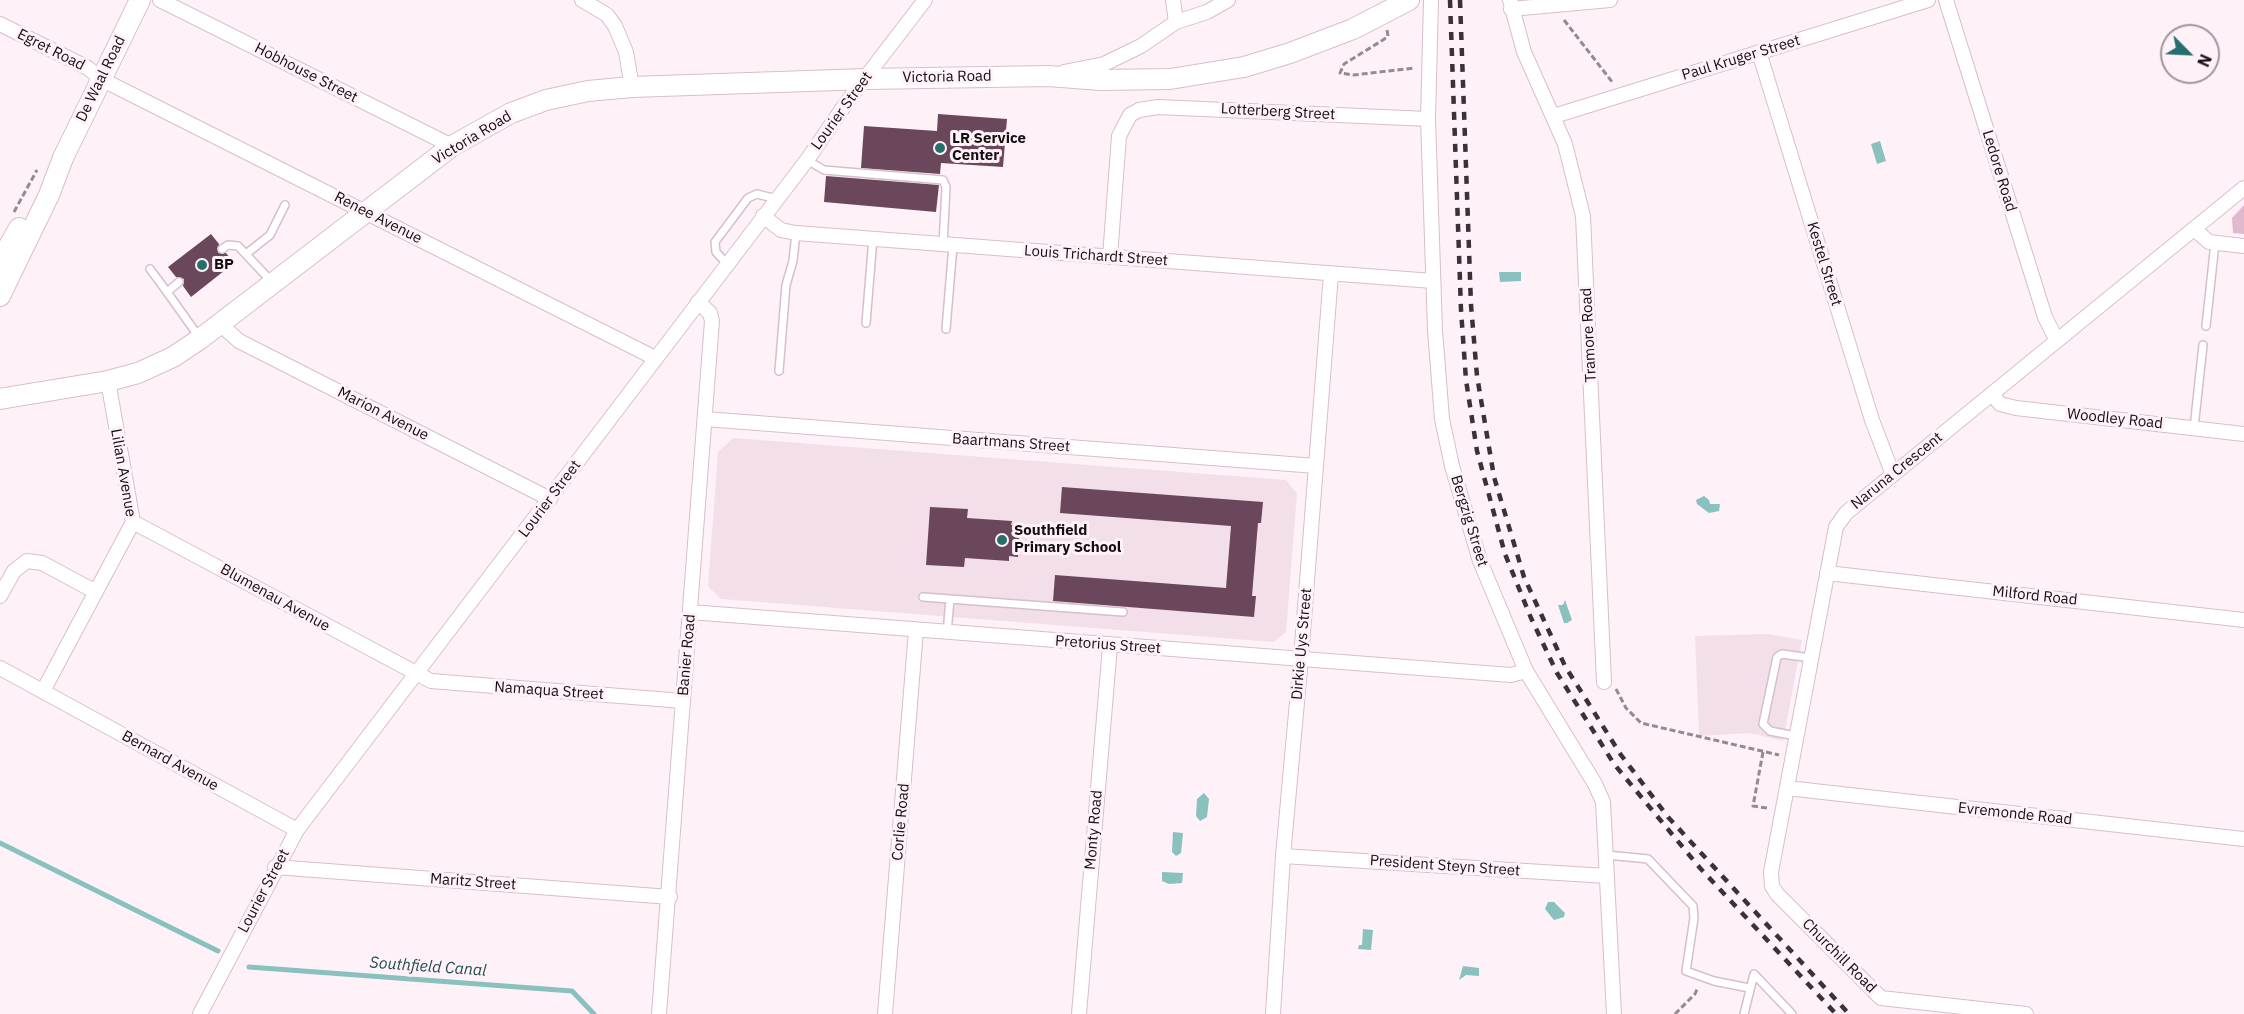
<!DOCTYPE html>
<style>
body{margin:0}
#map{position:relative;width:2244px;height:1014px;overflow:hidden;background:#fff1f8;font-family:"IBM Plex Sans",sans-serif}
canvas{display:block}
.north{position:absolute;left:2160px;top:24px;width:60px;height:60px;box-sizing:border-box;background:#fff1f8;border:2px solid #a1969c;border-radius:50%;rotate:114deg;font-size:16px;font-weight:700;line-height:24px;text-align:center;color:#140d11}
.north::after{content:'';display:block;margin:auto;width:21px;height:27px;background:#25706f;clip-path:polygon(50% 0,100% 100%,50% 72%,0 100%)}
</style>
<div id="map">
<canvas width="2244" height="1014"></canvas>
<div class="north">N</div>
</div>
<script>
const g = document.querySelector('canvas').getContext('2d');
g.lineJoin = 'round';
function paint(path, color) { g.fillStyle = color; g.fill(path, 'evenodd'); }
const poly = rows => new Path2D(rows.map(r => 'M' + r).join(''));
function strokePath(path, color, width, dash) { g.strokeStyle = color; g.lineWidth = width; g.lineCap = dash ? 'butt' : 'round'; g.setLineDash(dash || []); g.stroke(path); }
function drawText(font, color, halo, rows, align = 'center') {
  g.font = font + ' "IBM Plex Sans",sans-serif'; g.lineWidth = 6; g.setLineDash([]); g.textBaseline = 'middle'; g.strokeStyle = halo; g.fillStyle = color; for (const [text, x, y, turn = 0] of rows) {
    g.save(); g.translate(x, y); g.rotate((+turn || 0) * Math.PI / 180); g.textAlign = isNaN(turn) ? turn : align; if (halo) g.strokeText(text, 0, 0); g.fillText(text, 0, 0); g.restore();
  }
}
paint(poly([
 [733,438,1286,480,1297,494,1286,632,1274,642,721,599,708,586,718,452],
 [1768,634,1802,640,1783,741,1750,733,1699,736,1695,636]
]), '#f2dfea');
paint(poly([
 [2244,205,2244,234,2233,233,2232,218]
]), '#e1b9cf');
paint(poly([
 [1880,141,1886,161,1877,164,1871,144],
 [1499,272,1521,272,1521,281,1500,282],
 [1704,496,1709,500,1710,504,1720,504,1719,511,1709,513,1697,504,1696,500],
 [1565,600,1572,620,1567,623,1564,623,1558,605,1563,605],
 [1204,793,1209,799,1207,817,1200,821,1196,816,1197,799],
 [1173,832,1183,833,1181,853,1176,856,1172,852],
 [1162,872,1183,873,1182,883,1169,884,1162,881],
 [1548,902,1554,902,1565,913,1564,917,1554,920,1545,909],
 [1363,929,1373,930,1371,950,1358,949,1359,945,1362,945],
 [1463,966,1479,968,1479,976,1466,975,1459,980]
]), '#89c1bf');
strokePath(poly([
 [0,843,218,951],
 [249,967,572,991,594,1014]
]), '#89c1bf', 5);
paint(poly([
 [938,114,1007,119,1003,167,941,163,940,174,861,168,864,126,937,131],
 [826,176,939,185,936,212,824,202],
 [211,234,219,244,218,253,226,253,234,263,191,297,183,286,184,279,176,277,168,267],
 [1062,487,1263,502,1261,523,1258,523,1252,596,1256,596,1254,617,1053,601,1055,575,1226,588,1231,526,1060,513],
 [930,507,968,509,967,518,1012,521,1011,525,1020,525,1018,557,1009,556,1009,561,965,558,964,567,926,565]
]), '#6b475c');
const lane = poly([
 [807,160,824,170,943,180,946,187,943,245],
 [222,249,228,245,238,246,272,282],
 [246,254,270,235,285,205],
 [727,264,716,252,715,242,748,198,757,194,777,199],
 [150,269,167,292],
 [179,282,167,292,199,337],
 [866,323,873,238],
 [2206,326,2215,243],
 [946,329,953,245],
 [779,371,786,285,793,261,796,233],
 [2194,428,2203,345],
 [923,597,1123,612],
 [947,633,950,599],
 [1796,736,1770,731,1763,724,1777,657,1782,654,1811,658],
 [1607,855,1648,859,1693,906,1694,918,1686,971,1714,981,1749,988],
 [1744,1014,1754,974,1792,1014]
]);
const street = poly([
 [160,0,452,146],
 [582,0,607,15,615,26,626,52,632,87],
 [1173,0,1176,22],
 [1431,0,1428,119,1435,330,1442,419,1452,466,1480,561,1526,671,1595,784,1603,802,1614,1014],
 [1510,0,1524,52,1565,144,1583,216,1604,682],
 [1946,0,2045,317,2057,341],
 [1511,9,1610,0],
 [0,24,88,68,101,79,655,358],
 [1759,52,1872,420,1893,475],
 [1064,72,1104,64,1141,46,1176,22,1207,12,1228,0],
 [1554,116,1928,0],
 [763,216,781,230,796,233,1433,281],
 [2194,229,2209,242,2244,246],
 [1110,257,1119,136,1130,115,1139,110,1158,107,1428,119],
 [220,324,239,341,550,499],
 [1992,394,2000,404,2016,408,2244,434],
 [705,419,1316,466],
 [133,522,431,681,683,701],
 [1827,573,2244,620],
 [0,596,14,571,27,561,42,563,96,592],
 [690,612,1511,675,1526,671],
 [0,668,297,830],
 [43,691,133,522,108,381],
 [1787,788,2244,839],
 [1283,856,1607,876],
 [275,867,670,897],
 [200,1014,297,830,807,160,849,99,925,0],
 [659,1014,712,321,710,313,698,302],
 [885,1014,916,630],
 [1079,1014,1110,646],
 [1273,1014,1283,856,1301,658,1331,274],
 [2026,1014,1881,998,1777,894,1772,886,1771,872,1836,527,1846,513,2244,188]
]);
const secondary = poly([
 [0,262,19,228],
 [0,296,49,195,63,158,140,0],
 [0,399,108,381,138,373,173,357,200,339,452,146,511,113,546,100,588,91,632,87,866,79,1048,76,1101,80,1170,79,1244,67,1290,53,1353,29,1409,0]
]);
strokePath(lane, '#d6bfcb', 10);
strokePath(street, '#d6bfcb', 16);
strokePath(secondary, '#d6bfcb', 22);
strokePath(poly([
 [1564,20,1613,83],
 [1387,30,1388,36,1383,40,1344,64,1340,73,1354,75,1414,68],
 [14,212,37,170],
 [1616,689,1626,708,1641,723,1779,755],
 [1763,752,1753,806,1767,808],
 [1675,1014,1695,994,1698,987]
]), '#958a90', 3, [6, 3]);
strokePath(lane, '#fff', 7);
strokePath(street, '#fff', 14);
strokePath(secondary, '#fff', 20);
strokePath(poly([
 [1450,0,1461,310,1466,380,1477,451,1505,554,1531,618,1557,673,1614,764,1700,868,1836,1014],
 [1460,0,1471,305,1477,376,1494,477,1524,577,1565,666,1621,755,1668,817,1849,1014]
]), '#3a3236', 4.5, [8, 8]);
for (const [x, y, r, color] of [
 [940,148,6,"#25706f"],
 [202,265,6,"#25706f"],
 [1002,540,6,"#25706f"]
]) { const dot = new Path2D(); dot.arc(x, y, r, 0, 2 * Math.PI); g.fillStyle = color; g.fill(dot); strokePath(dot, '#fff1f8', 2); }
drawText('15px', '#140d11', '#fff1f8', [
 ["Egret Road",51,50,27],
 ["Paul Kruger Street",1741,58,-17],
 ["Hobhouse Street",306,73,27],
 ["Victoria Road",947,77,-1],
 ["De Waal Road",101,79,-64],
 ["Lourier Street",842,111,-54],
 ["Lotterberg Street",1278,112,3],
 ["Victoria Road",472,138,-31],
 ["Ledore Road",1999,171,73],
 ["Renee Avenue",378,218,27],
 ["Louis Trichardt Street",1096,256,4],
 ["Kestel Street",1824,264,73],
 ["Tramore Road",1589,335,-93],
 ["Marion Avenue",383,414,27],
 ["Woodley Road",2115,419,6],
 ["Baartmans Street",1011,443,4],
 ["Naruna Crescent",1897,471,-39],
 ["Lilian Avenue",123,473,80],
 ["Lourier Street",550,499,-53],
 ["Bergzig Street",1469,521,73],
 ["Milford Road",2035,596,6],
 ["Blumenau Avenue",275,598,29],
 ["Dirkie Uys Street",1302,644,-85],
 ["Pretorius Street",1108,645,4],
 ["Banier Road",687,655,-85],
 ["Namaqua Street",549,691,4],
 ["Bernard Avenue",170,761,29],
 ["Evremonde Road",2015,814,6],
 ["Corlie Road",901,822,-85],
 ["Monty Road",1094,830,-85],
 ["President Steyn Street",1445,866,4],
 ["Maritz Street",473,882,4],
 ["Lourier Street",264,891,-62],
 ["Churchill Road",1839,956,45]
]);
drawText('bold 15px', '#140d11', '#fff1f8', [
 ["LR Service",952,139],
 ["Center",952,156],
 ["BP",214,265],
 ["Southfield",1014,531],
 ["Primary School",1014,548]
], 'left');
drawText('italic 16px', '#1d4e4d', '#fff1f8', [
 ["Southfield Canal",428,967,4]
]);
</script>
